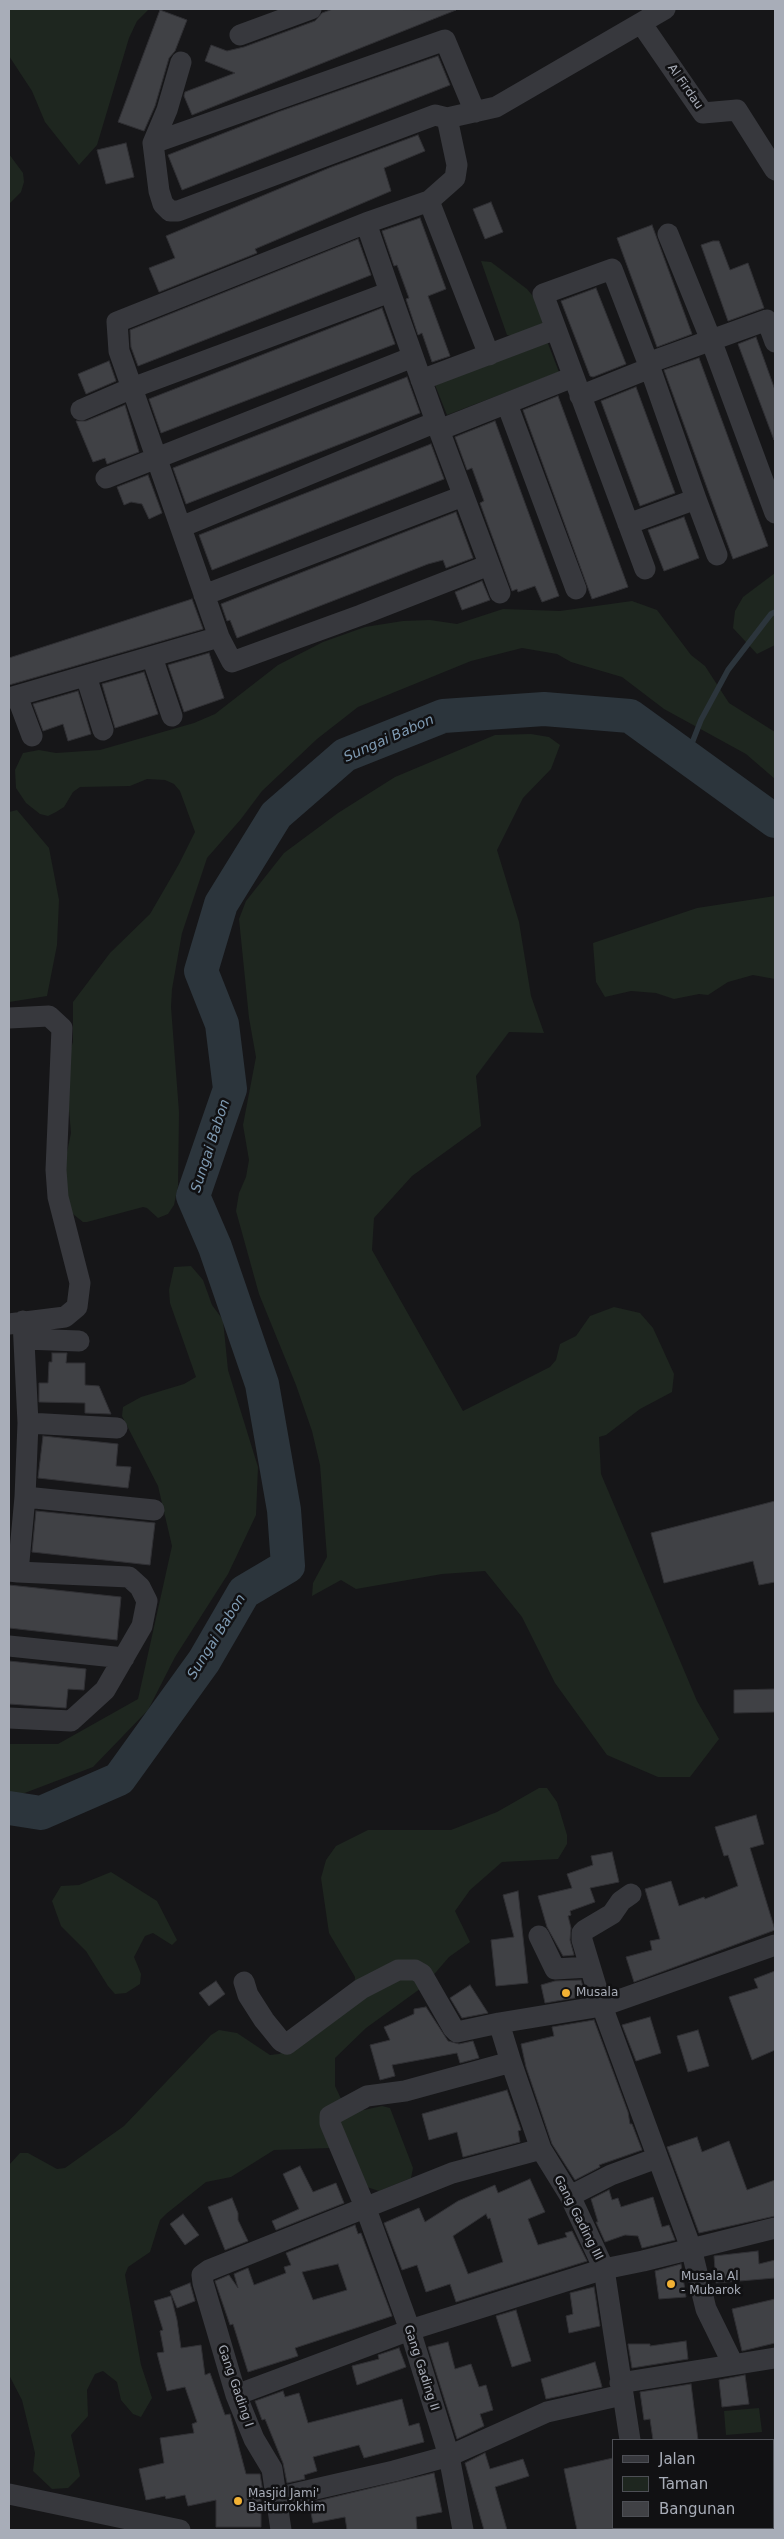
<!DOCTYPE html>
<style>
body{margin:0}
#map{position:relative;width:784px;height:2539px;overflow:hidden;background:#161618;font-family:"DejaVu Sans",sans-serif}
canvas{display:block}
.frame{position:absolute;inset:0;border:10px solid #a8adb8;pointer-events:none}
.legend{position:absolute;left:612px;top:2439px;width:162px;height:90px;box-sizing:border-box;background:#111113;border:1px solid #4d4f55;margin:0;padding:6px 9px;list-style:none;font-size:15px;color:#a8adb8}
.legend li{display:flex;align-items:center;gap:10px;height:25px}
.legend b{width:25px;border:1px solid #4d4f55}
</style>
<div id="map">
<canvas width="784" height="2539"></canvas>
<div class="frame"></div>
<ul class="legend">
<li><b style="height:6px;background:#37383d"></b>Jalan</li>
<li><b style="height:14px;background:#1e261f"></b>Taman</li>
<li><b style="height:14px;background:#404145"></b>Bangunan</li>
</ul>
</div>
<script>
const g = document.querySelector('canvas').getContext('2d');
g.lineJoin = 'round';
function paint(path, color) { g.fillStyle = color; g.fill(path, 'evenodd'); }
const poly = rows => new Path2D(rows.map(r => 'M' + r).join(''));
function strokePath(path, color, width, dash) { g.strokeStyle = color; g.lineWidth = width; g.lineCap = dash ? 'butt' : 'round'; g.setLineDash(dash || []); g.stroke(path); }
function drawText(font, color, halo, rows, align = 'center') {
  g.font = font + ' "DejaVu Sans",sans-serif'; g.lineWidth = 5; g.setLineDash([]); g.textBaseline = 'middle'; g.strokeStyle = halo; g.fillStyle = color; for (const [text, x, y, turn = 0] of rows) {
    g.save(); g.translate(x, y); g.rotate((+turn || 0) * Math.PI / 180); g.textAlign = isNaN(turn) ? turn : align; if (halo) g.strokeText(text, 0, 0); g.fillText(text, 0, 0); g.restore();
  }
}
paint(poly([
 [9,9,149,9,137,21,129,38,97,145,79,165,45,122,32,91,9,56],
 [9,154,23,173,24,182,21,192,9,204],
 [481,261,491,262,527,289,541,306,547,323,512,336,507,335],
 [547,341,559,372,447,415,435,385],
 [775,573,775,645,757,654,733,628,735,611,743,597],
 [632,601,657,610,691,655,705,666,729,703,775,732,775,779,746,754,664,709,622,677,571,662,557,654,522,648,471,661,358,707,317,739,262,791,241,819,207,858,182,933,172,989,171,1007,179,1112,178,1186,174,1205,168,1214,158,1218,147,1208,143,1207,87,1222,83,1222,68,1210,65,1201,66,1157,71,1133,68,1098,70,1051,73,1042,73,1002,110,953,150,914,179,864,195,832,180,791,174,784,165,780,147,779,130,786,80,787,73,792,64,807,56,812,48,816,40,814,26,803,16,788,15,770,23,753,39,750,56,753,100,750,194,723,215,714,278,665,323,642,365,627,403,621,430,620,457,624,503,609,560,611],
 [531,734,549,737,560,745,551,769,523,798,497,850,519,922,531,996,544,1033,509,1032,476,1076,481,1126,412,1176,374,1218,372,1250,463,1411,550,1367,556,1360,560,1344,576,1336,590,1316,614,1307,640,1313,653,1328,674,1374,672,1392,640,1409,606,1435,599,1437,601,1474,697,1701,719,1739,690,1777,658,1777,607,1755,555,1683,522,1617,485,1571,442,1574,356,1589,341,1580,312,1596,313,1583,327,1557,320,1465,312,1431,296,1385,259,1294,236,1211,239,1193,246,1177,249,1160,243,1125,256,1057,249,1018,239,919,246,901,284,853,338,813,395,777,495,735],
 [17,810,49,848,59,900,57,945,47,996,9,1002,9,812],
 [775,896,775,979,753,975,728,982,708,995,699,994,674,999,656,993,631,991,605,997,596,982,593,943,697,908],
 [191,1266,203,1280,212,1305,223,1320,228,1370,258,1467,256,1515,228,1574,175,1657,148,1710,93,1767,22,1794,9,1796,9,1744,58,1744,138,1699,172,1546,158,1486,122,1416,123,1407,141,1397,184,1384,196,1377,170,1303,169,1290,174,1267],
 [539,1788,547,1788,557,1802,567,1835,567,1844,558,1859,502,1862,470,1890,455,1911,470,1942,449,1957,424,1986,366,2028,335,2058,335,2086,343,2103,364,2110,382,2106,390,2108,413,2168,411,2178,379,2191,361,2185,330,2148,274,2150,231,2177,206,2182,166,2214,160,2220,150,2252,128,2267,125,2275,141,2365,152,2398,141,2417,133,2414,121,2400,117,2382,103,2371,95,2374,87,2390,88,2416,71,2435,80,2476,68,2488,52,2489,33,2471,35,2453,22,2400,9,2375,9,2165,20,2153,28,2153,57,2169,65,2168,124,2126,211,2035,219,2030,237,2033,270,2055,279,2054,298,2047,354,1995,355,1977,329,1933,321,1878,326,1860,336,1846,368,1830,451,1830,497,1812],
 [111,1872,157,1901,177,1940,172,1945,153,1933,145,1936,134,1957,141,1974,140,1984,126,1993,115,1994,108,1986,86,1951,61,1926,52,1901,61,1886,79,1885],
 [759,2408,762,2432,726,2435,724,2411]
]), '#1e261f');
strokePath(poly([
 [687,756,701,720,728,670,771,614,775,612]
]), '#2c353c', 5.5);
strokePath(poly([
 [9,1808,41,1813,119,1779,204,1661,244,1592,288,1566,284,1510,262,1384,215,1247,193,1196,230,1089,222,1024,201,971,221,904,276,815,345,755,443,716,544,709,630,716,775,821]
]), '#2c353c', 34);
const building = poly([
 [333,9,456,10,192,115,184,96,185,92,235,73,205,61,211,45,227,51,244,47,315,21,322,13,333,9],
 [160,10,187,20,175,51,169,58,155,106,144,131,118,122,160,10],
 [438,56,450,85,182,190,168,155,278,112,438,56],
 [418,135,425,151,384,168,391,191,255,249,257,253,159,292,149,268,175,258,166,236,329,168,418,135],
 [126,143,134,177,106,184,97,150,126,143],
 [491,202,503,232,485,239,473,209,491,202],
 [420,218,446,289,428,296,450,356,432,362,422,333,418,335,406,299,409,298,397,265,394,266,382,231,420,218],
 [652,225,692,334,657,347,617,238,652,225],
 [358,239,371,275,138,366,131,347,130,330,358,239],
 [713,241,719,241,730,270,748,263,764,308,728,321,701,245,713,241],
 [596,288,626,364,593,377,590,376,561,301,596,288],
 [382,308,395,344,161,433,149,399,382,308],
 [756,337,775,390,774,440,738,344,756,337],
 [699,358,768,546,733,559,664,370,699,358],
 [109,361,116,381,86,394,78,374,109,361],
 [407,377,420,413,186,504,173,468,407,377],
 [636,387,675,493,640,506,601,401,636,387],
 [558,396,628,587,592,599,523,410,558,396],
 [125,405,139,452,107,464,105,458,93,462,76,421,86,421,125,405],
 [495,421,559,596,542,602,535,586,518,592,517,589,512,591,480,503,484,501,472,468,467,470,455,437,495,421],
 [431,444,444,479,212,570,199,535,431,444],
 [148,475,162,513,149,519,142,504,131,502,124,505,117,487,148,475],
 [456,512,473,558,446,568,443,560,428,564,237,638,230,620,227,621,221,604,456,512],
 [684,517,699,558,664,571,648,530,684,517],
 [482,581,490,600,462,610,455,592,482,581],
 [192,599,203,629,9,685,9,658,192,599],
 [209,653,224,698,184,712,168,665,209,653],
 [144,672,158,714,115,728,102,684,144,672],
 [78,691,91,734,68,741,63,724,43,731,33,704,78,691],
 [52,1353,67,1353,66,1363,85,1363,85,1385,99,1386,111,1414,85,1413,85,1403,39,1402,39,1383,48,1383,49,1362,52,1362,52,1353],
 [43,1436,118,1444,116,1466,131,1467,128,1488,38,1478,43,1436],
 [775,1501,775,1582,759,1585,753,1561,664,1583,651,1533,775,1501],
 [36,1511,155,1523,150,1565,32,1552,36,1511],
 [9,1585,121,1597,117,1640,9,1628,9,1585],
 [9,1661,86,1669,84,1690,68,1689,66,1708,9,1704,9,1661],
 [775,1689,775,1712,734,1713,734,1690,775,1689],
 [756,1815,764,1844,750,1848,775,1930,634,1982,626,1957,652,1950,650,1941,660,1939,645,1889,671,1881,679,1906,704,1897,705,1899,738,1886,728,1855,724,1856,715,1827,756,1815],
 [612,1852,619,1882,590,1888,595,1902,570,1911,571,1915,568,1916,571,1928,570,1940,574,1955,563,1956,547,1927,538,1896,572,1888,567,1874,593,1865,591,1856,612,1852],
 [518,1891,528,1983,496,1986,491,1940,514,1937,503,1895,518,1891],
 [775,1971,775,2050,752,2060,729,1997,758,1988,754,1979,775,1971],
 [581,1980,586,1996,545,2003,541,1985,555,1981,581,1980],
 [216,1981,225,1994,209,2006,199,1993,216,1981],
 [470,1985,488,2013,462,2018,450,1998,470,1985],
 [426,2007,448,2041,459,2044,473,2041,479,2058,460,2063,457,2053,392,2065,395,2076,380,2080,370,2045,390,2040,384,2027,414,2014,414,2009,426,2007],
 [650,2017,661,2053,636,2061,622,2025,650,2017],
 [594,2020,628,2112,630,2124,632,2124,642,2150,599,2165,600,2167,575,2180,552,2144,526,2067,521,2044,554,2036,552,2027,594,2020],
 [698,2030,709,2066,688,2072,677,2036,698,2030],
 [507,2090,521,2130,518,2131,520,2142,463,2157,457,2132,429,2140,422,2114,507,2090],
 [697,2137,702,2152,729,2141,747,2190,775,2180,775,2216,699,2233,667,2147,697,2137],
 [300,2166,313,2192,336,2183,344,2203,276,2230,272,2221,299,2209,283,2174,300,2166],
 [530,2179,545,2212,528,2219,538,2245,567,2237,565,2233,572,2231,587,2261,456,2302,450,2284,426,2292,417,2265,402,2270,384,2223,419,2208,425,2222,458,2201,495,2185,498,2193,530,2179],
 [486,2214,488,2219,490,2218,503,2262,468,2274,453,2236,486,2214],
 [609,2190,612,2200,618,2198,621,2207,653,2197,662,2227,669,2225,675,2240,642,2248,638,2236,625,2235,605,2242,596,2222,598,2222,591,2199,609,2190],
 [232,2198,238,2213,238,2220,248,2241,225,2250,208,2207,232,2198],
 [183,2214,199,2235,185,2245,170,2224,183,2214],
 [355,2225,358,2234,361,2233,392,2316,295,2348,298,2356,248,2372,233,2324,230,2325,215,2281,229,2275,238,2288,234,2274,248,2268,254,2285,286,2273,284,2267,291,2265,286,2253,355,2225],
 [338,2264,347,2290,313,2300,302,2272,338,2264],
 [758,2251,759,2264,775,2260,775,2278,716,2283,714,2256,758,2251],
 [681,2264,686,2297,659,2299,655,2271,681,2264],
 [190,2283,195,2301,177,2308,170,2291,190,2283],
 [594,2287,600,2326,569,2333,566,2316,573,2314,570,2293,594,2287],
 [171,2296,177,2320,181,2348,201,2345,205,2375,210,2373,225,2415,230,2414,246,2474,260,2474,264,2498,261,2499,261,2527,216,2527,216,2500,188,2506,185,2495,166,2499,165,2496,146,2500,139,2469,164,2463,160,2438,194,2433,192,2424,197,2422,185,2387,167,2391,157,2353,164,2352,160,2331,163,2330,154,2301,171,2296],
 [775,2299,775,2343,742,2351,732,2309,775,2299],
 [516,2310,531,2361,512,2367,496,2316,516,2310],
 [686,2341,688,2359,632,2368,628,2344,650,2344,650,2346,686,2341],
 [448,2342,455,2369,471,2364,479,2387,486,2385,493,2410,480,2414,484,2426,457,2439,428,2347,448,2342],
 [399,2348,406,2367,357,2385,352,2366,379,2359,378,2355,399,2348],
 [595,2362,602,2387,546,2399,541,2379,595,2362],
 [745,2375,749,2404,722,2407,719,2380,745,2375],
 [691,2384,698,2440,653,2440,650,2419,644,2420,640,2392,691,2384],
 [283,2391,285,2397,299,2393,308,2423,402,2399,409,2426,419,2423,424,2442,364,2458,359,2445,313,2457,317,2471,304,2475,305,2479,287,2483,283,2463,265,2419,262,2420,255,2401,283,2391],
 [485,2453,490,2469,523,2459,529,2476,495,2487,507,2530,484,2530,465,2463,485,2453],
 [613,2458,613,2530,577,2530,564,2469,613,2458],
 [434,2473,442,2512,416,2517,417,2530,347,2530,345,2517,313,2523,309,2503,434,2473]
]);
paint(building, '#404145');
strokePath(building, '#303034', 1);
strokePath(poly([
 [641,23,703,113,737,110,775,170],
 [240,35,311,9],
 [181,62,167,110,153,143,159,191,163,204,170,211,178,211,435,115,447,118,496,107,665,9],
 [153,143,445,40,475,112],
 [429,201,489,355],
 [668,234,711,340,775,513],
 [390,292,439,430],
 [648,363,767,320,775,342],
 [421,380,556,329],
 [580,396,650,368],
 [507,404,576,589],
 [81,410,132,388,119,351,117,322,366,223,429,201,455,178,457,165,447,118],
 [106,478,413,357],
 [628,524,696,499,717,555],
 [181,527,436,422],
 [645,569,543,294,612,269,650,368,696,499],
 [500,593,439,430,573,377],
 [204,595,463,496],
 [219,637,232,662,361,615,489,565],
 [152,657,172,716],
 [86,676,103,730],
 [17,696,32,736],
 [9,698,219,637,132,388,390,292,366,223],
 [9,1018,49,1016,62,1028,56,1170,58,1197,80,1283,77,1307,65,1317,9,1324],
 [24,1339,79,1341],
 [28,1423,117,1428],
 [25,1497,154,1510],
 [9,1571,18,1572,25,1497,28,1423,23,1321],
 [9,1646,124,1658],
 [9,1718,71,1721,105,1690,142,1626,147,1601,140,1587,129,1577,18,1572],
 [631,1894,621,1901,612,1914,585,1930,582,1933,582,1940,602,2006,691,2248,706,2309,733,2364],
 [539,1936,555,1969,590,1967],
 [244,1982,248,1995,264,2020,281,2041,287,2044,361,1989,398,1970,415,1970,422,1974,453,2028,457,2032,499,2023],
 [511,2062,541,2149,570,2196,604,2269,630,2440],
 [570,2196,611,2175,657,2158],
 [620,2383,775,2358],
 [236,2395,410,2330,604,2269,643,2261,775,2228],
 [9,2494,180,2530],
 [276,2498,394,2471,449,2456,547,2412,622,2395],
 [651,2528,651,2530],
 [281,2530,272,2469,254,2439,236,2395,203,2283,202,2275,209,2270,452,2173,541,2149],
 [463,2530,449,2456,410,2330,366,2209,330,2123,330,2116,367,2096,405,2091,511,2062,499,2023,602,2006,775,1945]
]), '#37383d', 21);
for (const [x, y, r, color] of [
 [566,1993,5,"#f2b134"],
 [671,2284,5,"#f2b134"],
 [238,2501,5,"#f2b134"]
]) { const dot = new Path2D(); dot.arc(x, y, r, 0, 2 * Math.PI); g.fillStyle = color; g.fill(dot); strokePath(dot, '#111113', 2); }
drawText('12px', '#a8adb8', '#111113', [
 ["Al Firdau",685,87,55],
 ["Gang Gading III",578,2218,63],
 ["Gang Gading II",421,2368,72],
 ["Gang Gading I",235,2386,71]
]);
drawText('12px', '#a8adb8', '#111113', [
 ["Musala",576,1993],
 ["Musala Al",681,2277],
 ["- Mubarok",681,2291],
 ["Masjid Jami'",248,2494],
 ["Baiturrokhim",248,2508]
], 'left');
drawText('italic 14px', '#7f9bb3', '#111113', [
 ["Sungai Babon",389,739,-24],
 ["Sungai Babon",211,1146,-72],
 ["Sungai Babon",217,1637,-58]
]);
</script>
